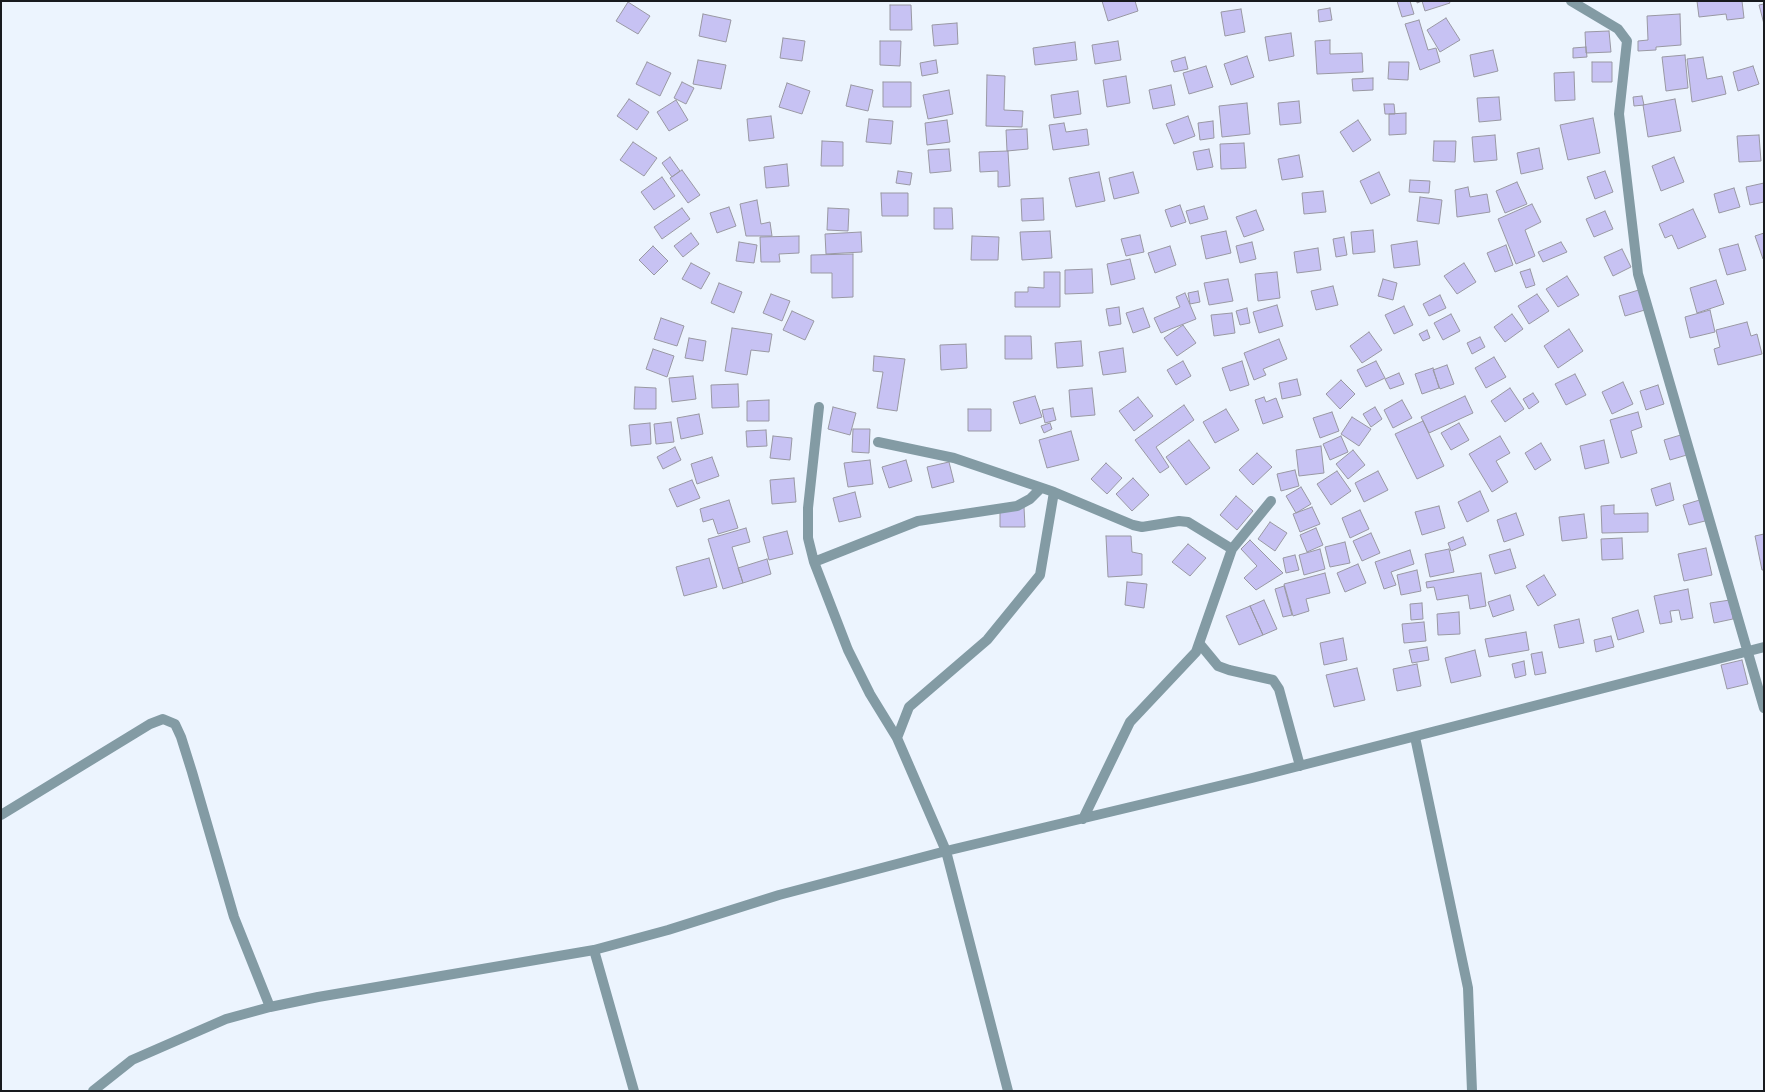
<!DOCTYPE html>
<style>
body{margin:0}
#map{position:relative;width:1765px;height:1092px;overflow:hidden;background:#ecf4fe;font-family:"Titillium Web",sans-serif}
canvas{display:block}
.frame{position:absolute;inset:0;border:2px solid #181a1e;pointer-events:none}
</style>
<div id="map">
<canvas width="1765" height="1092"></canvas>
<div class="frame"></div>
</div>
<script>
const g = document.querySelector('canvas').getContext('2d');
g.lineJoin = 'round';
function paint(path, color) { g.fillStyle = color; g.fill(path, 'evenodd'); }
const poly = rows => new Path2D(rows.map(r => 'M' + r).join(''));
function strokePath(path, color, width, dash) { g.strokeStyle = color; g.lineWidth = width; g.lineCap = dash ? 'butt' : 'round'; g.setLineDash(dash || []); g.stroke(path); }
const building = poly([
 [1102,1,1135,1,1138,11,1108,21,1102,1],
 [1397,1,1410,1,1414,14,1402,17,1397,1],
 [1417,1,1449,1,1450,3,1425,11,1422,1,1417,3,1417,1],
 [1697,1,1742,1,1744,18,1727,20,1726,14,1699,17,1697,1],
 [628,2,650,16,638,34,616,21,628,2],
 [1764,4,1764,24,1759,5,1764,4],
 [890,5,911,5,912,30,890,30,890,5],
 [1330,8,1332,20,1319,22,1318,10,1330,8],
 [1241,9,1245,32,1225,36,1221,12,1241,9],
 [703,14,731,20,726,42,699,36,703,14],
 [1680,14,1681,45,1656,47,1656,50,1638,51,1638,41,1648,40,1647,16,1680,14],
 [1446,18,1460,40,1440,52,1427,30,1446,18],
 [1419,20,1428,50,1436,48,1440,62,1420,70,1405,24,1419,20],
 [957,23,958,44,934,46,932,25,957,23],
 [1609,31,1611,52,1586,53,1585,32,1609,31],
 [1291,33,1294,56,1269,61,1265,37,1291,33],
 [783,38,805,41,802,61,780,58,783,38],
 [1330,40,1330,54,1362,53,1363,72,1317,74,1315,41,1330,40],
 [880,41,901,41,900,66,880,65,880,41],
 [1118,41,1121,60,1095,64,1092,45,1118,41],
 [1075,42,1077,60,1035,65,1033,48,1075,42],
 [1586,47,1587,57,1573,58,1573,48,1586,47],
 [1493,50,1498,71,1474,77,1470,55,1493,50],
 [1685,55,1688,88,1666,91,1662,57,1685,55],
 [1247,56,1254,77,1231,85,1224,64,1247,56],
 [1185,57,1188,69,1174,72,1171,61,1185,57],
 [1703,57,1707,79,1722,76,1726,94,1692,102,1687,59,1703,57],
 [698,60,726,65,721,89,693,84,698,60],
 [936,60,938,73,922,76,920,63,936,60],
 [647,62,671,73,660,96,636,84,647,62],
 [1389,62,1409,62,1408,80,1388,79,1389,62],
 [1592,62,1612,62,1612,82,1592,82,1592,62],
 [1206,66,1213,87,1189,94,1183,73,1206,66],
 [1753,66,1759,84,1738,91,1733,72,1753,66],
 [1574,72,1575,100,1555,101,1554,73,1574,72],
 [987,75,1005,76,1004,110,1023,111,1022,127,986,126,987,75],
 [1126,76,1130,103,1107,107,1103,80,1126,76],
 [1373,78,1373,90,1353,91,1352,79,1373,78],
 [682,82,694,88,686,104,674,98,682,82],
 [883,82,911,82,911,107,883,107,883,82],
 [787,83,810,91,802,114,779,107,787,83],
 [851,85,873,90,868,111,846,106,851,85],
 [1171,85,1175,105,1153,109,1149,90,1171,85],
 [949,90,953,114,928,119,923,95,949,90],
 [1078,91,1081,114,1054,118,1051,95,1078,91],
 [1642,96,1644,105,1634,106,1633,97,1642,96],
 [1499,97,1501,120,1479,122,1477,98,1499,97],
 [629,99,649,112,637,130,617,116,629,99],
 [1675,99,1681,131,1648,137,1643,105,1675,99],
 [676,100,688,120,669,131,657,112,676,100],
 [1299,101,1301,123,1280,125,1278,103,1299,101],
 [1247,103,1250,134,1222,137,1219,106,1247,103],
 [1384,104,1394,104,1395,114,1385,114,1384,104],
 [1406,113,1406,134,1389,135,1389,114,1406,113],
 [771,116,774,138,749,141,747,119,771,116],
 [1188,116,1195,136,1174,144,1166,124,1188,116],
 [1593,118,1600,153,1568,160,1560,125,1593,118],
 [869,119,893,121,891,144,866,142,869,119],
 [947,120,950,142,927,145,925,123,947,120],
 [1358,120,1371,140,1353,152,1340,132,1358,120],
 [1213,121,1214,138,1200,140,1198,123,1213,121],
 [1064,123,1066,132,1087,129,1089,145,1053,150,1049,125,1064,123],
 [1027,129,1028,149,1007,151,1006,130,1027,129],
 [1495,135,1497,160,1474,162,1472,137,1495,135],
 [1759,135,1761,161,1739,162,1737,136,1759,135],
 [822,141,843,142,843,166,821,166,822,141],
 [1434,141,1456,141,1455,162,1433,161,1434,141],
 [633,142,657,158,644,176,620,160,633,142],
 [1244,143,1246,168,1221,169,1220,144,1244,143],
 [1539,148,1543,169,1521,174,1517,153,1539,148],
 [949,149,951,171,930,173,928,150,949,149],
 [1209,149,1213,167,1197,170,1193,152,1209,149],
 [1008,151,1010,186,998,187,998,171,980,172,979,152,1008,151],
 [1299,155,1303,177,1282,180,1278,159,1299,155],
 [670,157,680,171,672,177,662,163,670,157],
 [1674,157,1684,182,1661,191,1652,166,1674,157],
 [787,164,789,186,766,188,764,167,787,164],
 [682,170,700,195,688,203,670,178,682,170],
 [898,171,912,173,910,185,896,183,898,171],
 [1605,171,1613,192,1595,199,1587,177,1605,171],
 [1099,172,1105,201,1076,207,1069,178,1099,172],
 [1133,172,1139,193,1114,199,1109,178,1133,172],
 [1379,172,1390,195,1371,204,1360,181,1379,172],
 [662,177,675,196,654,210,641,192,662,177],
 [1410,180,1430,181,1429,193,1409,192,1410,180],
 [1517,182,1527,204,1505,213,1496,191,1517,182],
 [1764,183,1764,202,1750,205,1746,187,1764,183],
 [1468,187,1470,197,1487,194,1490,212,1457,217,1455,190,1468,187],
 [1734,188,1740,207,1719,213,1714,194,1734,188],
 [1323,191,1326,212,1304,214,1302,193,1323,191],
 [881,193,908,193,908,216,882,216,881,193],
 [1420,197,1442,200,1439,224,1417,221,1420,197],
 [1043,198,1044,220,1022,221,1021,199,1043,198],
 [757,200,761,224,770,222,772,236,746,236,740,204,757,200],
 [1532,204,1541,222,1525,230,1535,256,1516,264,1498,219,1532,204],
 [1180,205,1186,222,1171,227,1165,210,1180,205],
 [1204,206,1208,219,1190,224,1186,211,1204,206],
 [729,207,736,226,717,233,710,213,729,207],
 [682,208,690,219,662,239,654,227,682,208],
 [828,208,849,209,848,231,827,230,828,208],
 [934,208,952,208,953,229,934,229,934,208],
 [1693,209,1706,237,1678,249,1672,235,1665,238,1659,224,1693,209],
 [1256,210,1264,230,1244,237,1236,217,1256,210],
 [1605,211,1613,229,1594,237,1586,219,1605,211],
 [1373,230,1375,252,1353,254,1351,232,1373,230],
 [1050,231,1052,258,1022,260,1020,232,1050,231],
 [1226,231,1231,253,1206,259,1201,236,1226,231],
 [861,232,862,252,826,254,825,234,861,232],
 [691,233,699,244,683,257,674,246,691,233],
 [1764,233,1764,258,1763,259,1755,236,1764,233],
 [1140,235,1144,252,1126,256,1121,239,1140,235],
 [799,236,799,253,779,254,780,262,761,262,760,237,799,236],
 [972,236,999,237,998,260,971,260,972,236],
 [1344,237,1347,255,1336,257,1333,239,1344,237],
 [1417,241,1420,265,1394,268,1391,245,1417,241],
 [739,242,757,245,754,263,736,261,739,242],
 [1252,242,1256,259,1240,263,1236,246,1252,242],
 [1561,242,1567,252,1543,262,1538,252,1561,242],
 [1738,244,1746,270,1727,275,1719,249,1738,244],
 [1506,245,1513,265,1495,272,1487,253,1506,245],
 [653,246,668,261,654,275,639,260,653,246],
 [1170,246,1176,265,1155,273,1148,253,1170,246],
 [1318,248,1321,270,1297,273,1294,252,1318,248],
 [1622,249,1631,267,1613,276,1604,257,1622,249],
 [853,254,853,297,832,298,832,273,811,273,811,255,853,254],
 [1130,259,1135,279,1111,285,1107,264,1130,259],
 [691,263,710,273,701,289,682,279,691,263],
 [1464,263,1476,282,1457,294,1444,276,1464,263],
 [1092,269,1093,293,1065,294,1065,270,1092,269],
 [1530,269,1535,285,1526,288,1520,272,1530,269],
 [1044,272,1060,272,1060,307,1015,307,1015,292,1028,292,1028,287,1044,288,1044,272],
 [1277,272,1280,298,1258,301,1255,274,1277,272],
 [1567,276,1579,295,1558,307,1546,289,1567,276],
 [1228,279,1233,301,1209,305,1204,283,1228,279],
 [1383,279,1397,283,1393,300,1378,296,1383,279],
 [1716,280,1724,304,1697,313,1690,288,1716,280],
 [719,283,742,292,734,313,711,303,719,283],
 [1333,286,1338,305,1316,310,1311,291,1333,286],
 [1642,289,1648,309,1625,316,1619,296,1642,289],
 [1198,291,1200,302,1190,304,1188,293,1198,291],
 [1185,293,1196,319,1161,333,1154,318,1180,307,1176,297,1185,293],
 [771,294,790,301,782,321,763,313,771,294],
 [1537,294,1549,311,1529,324,1518,306,1537,294],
 [1440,295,1446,308,1429,316,1423,304,1440,295],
 [1277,305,1283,326,1259,333,1253,312,1277,305],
 [1404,306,1413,325,1394,334,1385,315,1404,306],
 [1119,307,1121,324,1109,326,1106,309,1119,307],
 [1143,308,1150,327,1133,333,1126,313,1143,308],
 [1247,308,1250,323,1240,325,1236,311,1247,308],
 [1710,310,1715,332,1690,338,1685,317,1710,310],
 [792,311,814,321,805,340,783,330,792,311],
 [1232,313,1235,333,1214,336,1211,315,1232,313],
 [1451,314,1460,331,1443,340,1434,323,1451,314],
 [1512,314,1523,329,1505,342,1494,327,1512,314],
 [661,318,684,326,677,346,654,339,661,318],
 [1747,322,1751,336,1757,334,1762,354,1718,365,1714,349,1720,347,1716,330,1747,322],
 [1183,325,1196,343,1177,356,1164,338,1183,325],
 [732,328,772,334,769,352,751,350,747,375,725,371,732,328],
 [1569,329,1583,351,1558,368,1544,346,1569,329],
 [1427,330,1430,338,1423,341,1419,334,1427,330],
 [1369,332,1382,350,1362,363,1350,346,1369,332],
 [1005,336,1031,336,1032,359,1005,359,1005,336],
 [1480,337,1485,347,1472,354,1467,343,1480,337],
 [689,338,706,341,703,361,685,358,689,338],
 [1279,339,1287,359,1263,369,1266,375,1254,380,1244,353,1279,339],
 [1081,341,1083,366,1057,368,1055,343,1081,341],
 [966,344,967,368,941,370,940,345,966,344],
 [1123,348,1126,372,1103,375,1099,352,1123,348],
 [653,349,674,356,667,377,646,369,653,349],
 [874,356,905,359,897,411,877,408,883,372,873,371,874,356],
 [1494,357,1506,377,1486,388,1475,368,1494,357],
 [1183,361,1191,376,1176,385,1167,370,1183,361],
 [1242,361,1249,385,1230,391,1222,368,1242,361],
 [1376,361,1385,378,1366,387,1357,370,1376,361],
 [1447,365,1454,384,1440,389,1433,370,1447,365],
 [1433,368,1439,388,1422,394,1415,374,1433,368],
 [1399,373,1404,384,1390,389,1385,379,1399,373],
 [1575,374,1586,395,1566,405,1555,384,1575,374],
 [693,376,696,399,672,402,669,378,693,376],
 [1297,379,1301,395,1282,399,1279,383,1297,379],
 [1341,380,1355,394,1340,409,1326,394,1341,380],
 [1623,382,1633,404,1612,414,1602,392,1623,382],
 [738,384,739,407,712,408,711,385,738,384],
 [1658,385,1664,404,1646,410,1640,391,1658,385],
 [635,387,656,388,656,409,634,409,635,387],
 [1092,388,1095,415,1071,417,1069,390,1092,388],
 [1510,388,1524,409,1505,422,1491,401,1510,388],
 [1533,393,1539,402,1529,409,1523,399,1533,393],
 [1035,396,1042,417,1020,424,1013,402,1035,396],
 [1465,396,1473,413,1429,433,1421,417,1465,396],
 [1138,397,1153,416,1134,431,1119,411,1138,397],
 [1264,397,1266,402,1276,398,1283,417,1263,424,1255,400,1264,397],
 [769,400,769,421,747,421,747,401,769,400],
 [1402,400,1412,418,1393,428,1384,410,1402,400],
 [1184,405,1194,420,1156,447,1169,467,1160,473,1135,440,1184,405],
 [833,407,856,413,850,435,828,429,833,407],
 [1375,407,1382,419,1371,427,1363,414,1375,407],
 [1053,408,1056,420,1045,423,1042,410,1053,408],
 [968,409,991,409,991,431,968,431,968,409],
 [1226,409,1239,430,1215,443,1203,422,1226,409],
 [1332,412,1339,431,1320,438,1313,418,1332,412],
 [1638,412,1642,427,1631,431,1637,453,1621,458,1610,420,1638,412],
 [699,414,703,434,681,439,677,418,699,414],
 [1352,417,1371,429,1359,446,1341,434,1352,417],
 [1423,421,1444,466,1417,479,1395,434,1423,421],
 [671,422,674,442,656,444,654,424,671,422],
 [650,423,651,444,631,446,629,425,650,423],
 [1050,423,1052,429,1044,433,1041,426,1050,423],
 [1459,423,1469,440,1451,450,1441,433,1459,423],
 [853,429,870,429,869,453,852,452,853,429],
 [766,430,767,446,747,447,746,431,766,430],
 [1071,431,1079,460,1047,468,1039,440,1071,431],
 [1684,434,1690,454,1670,460,1664,440,1684,434],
 [773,436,792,438,790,460,770,458,773,436],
 [1341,436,1348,452,1330,460,1323,444,1341,436],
 [1500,436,1510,453,1496,461,1508,482,1492,492,1469,454,1500,436],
 [1189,440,1210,468,1186,485,1166,457,1189,440],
 [1604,440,1609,463,1585,469,1580,446,1604,440],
 [1541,443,1551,460,1535,470,1525,453,1541,443],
 [1321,446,1324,473,1299,476,1296,450,1321,446],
 [675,447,681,460,663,469,657,457,675,447],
 [1353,450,1365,465,1348,479,1336,464,1353,450],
 [1257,453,1272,467,1253,485,1239,470,1257,453],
 [712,457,719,476,697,484,691,464,712,457],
 [870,460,873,484,848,487,844,463,870,460],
 [906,460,912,481,889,488,882,467,906,460],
 [949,462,954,482,932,488,927,467,949,462],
 [1106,463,1122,478,1107,494,1091,479,1106,463],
 [1295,470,1299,486,1281,491,1277,474,1295,470],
 [1337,471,1351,491,1331,505,1317,484,1337,471],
 [1378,471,1388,490,1364,502,1355,483,1378,471],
 [794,478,796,502,772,504,770,480,794,478],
 [1133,478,1149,495,1132,511,1116,494,1133,478],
 [692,480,700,498,677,507,669,489,692,480],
 [1670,483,1674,500,1656,506,1651,489,1670,483],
 [1301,487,1311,504,1296,513,1286,496,1301,487],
 [1480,491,1489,511,1467,522,1458,502,1480,491],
 [855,492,861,517,839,522,833,498,855,492],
 [1236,496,1253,511,1237,530,1220,515,1236,496],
 [1703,499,1709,520,1689,525,1683,505,1703,499],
 [729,500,738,528,718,534,713,519,703,522,700,509,729,500],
 [1614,505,1614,514,1648,513,1648,532,1602,533,1601,506,1614,505],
 [1439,506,1445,528,1422,535,1415,512,1439,506],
 [1000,507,1024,507,1025,527,1000,527,1000,507],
 [1312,507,1320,524,1300,532,1293,514,1312,507],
 [1360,510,1369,529,1350,538,1342,518,1360,510],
 [1516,513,1524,535,1504,542,1497,520,1516,513],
 [1584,514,1587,538,1562,541,1559,517,1584,514],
 [1270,522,1287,533,1275,551,1258,539,1270,522],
 [746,528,750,542,732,547,743,583,723,589,708,539,746,528],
 [1316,528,1323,545,1307,552,1300,535,1316,528],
 [787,531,793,554,769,560,763,537,787,531],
 [1371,533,1380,553,1362,561,1353,541,1371,533],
 [1764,534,1764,570,1762,570,1755,536,1764,534],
 [1106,536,1131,536,1132,552,1142,554,1142,575,1108,577,1106,536],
 [1463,537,1466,545,1451,551,1448,543,1463,537],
 [1622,538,1623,559,1602,560,1601,539,1622,538],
 [1250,540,1283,573,1256,590,1244,578,1257,566,1241,549,1250,540],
 [1345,542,1350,563,1330,567,1325,547,1345,542],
 [1188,544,1206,558,1190,576,1172,562,1188,544],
 [1706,548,1712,575,1684,581,1678,554,1706,548],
 [1320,549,1325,569,1304,575,1299,555,1320,549],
 [1449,549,1454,572,1430,577,1425,554,1449,549],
 [1510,549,1516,568,1495,574,1489,555,1510,549],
 [1410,550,1414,564,1391,572,1396,585,1384,589,1375,562,1410,550],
 [1295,555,1299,570,1286,573,1283,558,1295,555],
 [709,558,717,587,684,596,676,567,709,558],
 [767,559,771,574,743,583,738,568,767,559],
 [1358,564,1366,583,1345,592,1337,573,1358,564],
 [1417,570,1421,591,1401,595,1397,575,1417,570],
 [1325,573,1330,593,1306,599,1309,611,1293,616,1284,584,1325,573],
 [1481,573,1486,606,1470,609,1468,595,1437,600,1434,587,1427,588,1426,582,1481,573],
 [1544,575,1556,595,1538,606,1526,586,1544,575],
 [1127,582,1147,584,1144,608,1125,605,1127,582],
 [1284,586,1292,615,1283,617,1275,589,1284,586],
 [1688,589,1693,618,1681,620,1679,610,1670,611,1672,622,1660,624,1654,596,1688,589],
 [1510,595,1514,610,1493,617,1488,602,1510,595],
 [1264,600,1277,629,1263,635,1250,606,1264,600],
 [1730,600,1733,619,1714,623,1710,603,1730,600],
 [1422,603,1423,619,1411,620,1410,604,1422,603],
 [1250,606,1263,635,1239,645,1226,616,1250,606],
 [1638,610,1644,632,1618,640,1612,618,1638,610],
 [1459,612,1460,634,1438,635,1437,614,1459,612],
 [1579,619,1584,643,1559,648,1554,625,1579,619],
 [1424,622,1426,641,1404,643,1402,624,1424,622],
 [1526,632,1529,650,1489,657,1485,639,1526,632],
 [1611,636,1614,647,1596,652,1594,640,1611,636],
 [1343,638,1347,660,1324,665,1320,643,1343,638],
 [1427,647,1429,660,1412,663,1409,650,1427,647],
 [1475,650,1481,676,1451,683,1445,658,1475,650],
 [1542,652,1546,673,1535,675,1531,654,1542,652],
 [1742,660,1748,684,1727,689,1721,665,1742,660],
 [1524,661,1526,675,1515,678,1512,664,1524,661],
 [1417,664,1421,686,1397,691,1393,669,1417,664],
 [1357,668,1365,700,1334,707,1326,675,1357,668]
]);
paint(building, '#c7c2f3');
strokePath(building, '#9998a3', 1);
strokePath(poly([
 [1571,1,1618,29,1627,41,1619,114,1638,274,1764,708],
 [819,407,808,508,808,538,814,562,848,650,870,694,897,738,946,851,1008,1091],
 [878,442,954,458,1054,492,1133,525,1142,527,1179,521,1188,522,1232,549],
 [814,562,918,521,1017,506,1030,499,1041,488],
 [1199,643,1218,666,1229,670,1273,680,1279,689,1300,766],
 [1415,737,1468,988,1472,1091],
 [897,738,909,707,987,640,1040,575,1054,492],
 [1,815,150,724,163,719,175,724,181,737,192,772,234,917,270,1007],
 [1083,819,1130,722,1196,652,1232,549,1271,501],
 [594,950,634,1091],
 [93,1091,132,1060,226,1019,270,1007,318,997,594,950,668,930,779,895,946,851,1252,778,1764,647]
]), '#839ba4', 10);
</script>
